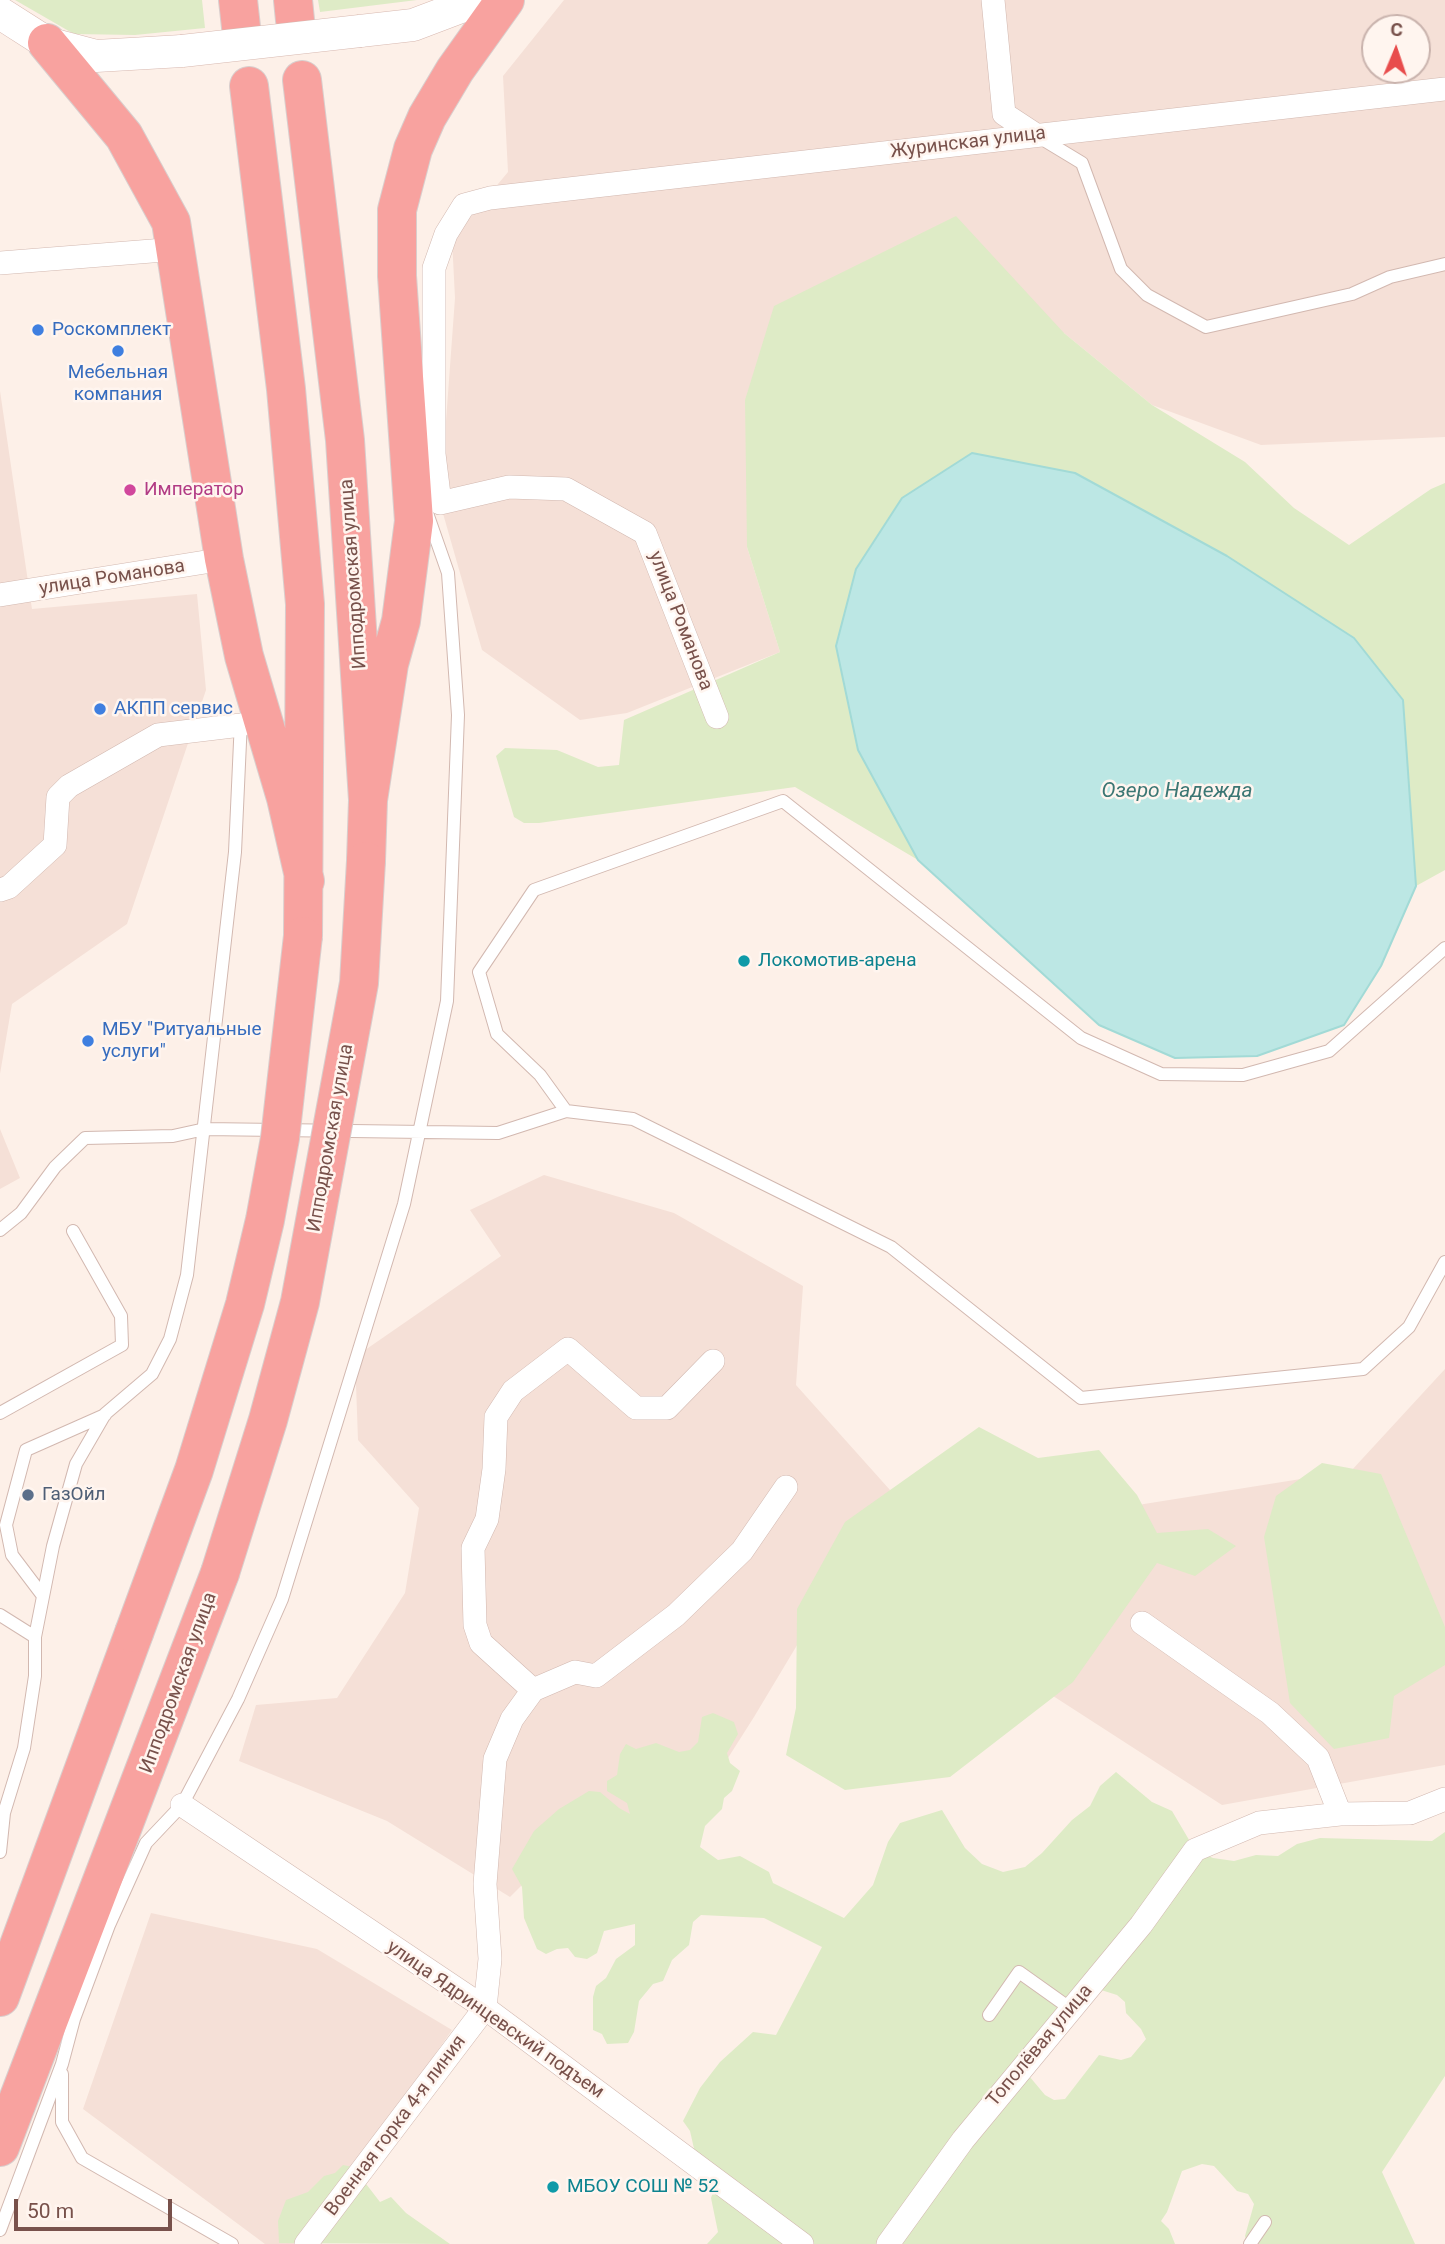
<!DOCTYPE html>
<meta charset="utf-8">
<style>
body{margin:0}
#map{position:relative;width:1445px;height:2244px;overflow:hidden;background:#fdf0e8;font-family:Roboto,sans-serif}
canvas{display:block}
.north{position:absolute;left:1361px;top:14px;width:70px;height:70px;box-sizing:border-box;background:#fff5ef;border:2px solid #c9b3ad;border-radius:50%;rotate:2deg;font-size:19px;font-weight:700;line-height:28px;text-align:center;color:#78514b}
.north::after{content:'';display:block;margin:auto;width:24px;height:32px;background:#e84c4c;clip-path:polygon(50% 0,100% 100%,50% 72%,0 100%)}
.scale{position:absolute;left:14px;top:2199px;width:158px;height:32px;box-sizing:border-box;border:4px solid #78514b;border-top:0;padding-left:9px;font-size:21px;line-height:24px;white-space:nowrap;color:#78514b;-webkit-text-stroke:5px #fff5ef;paint-order:stroke}
</style>
<div id="map">
<canvas width="1445" height="2244"></canvas>
<div class="north">С</div>
<div class="scale">50 m</div>
</div>
<script>
const g = document.querySelector('canvas').getContext('2d');
g.lineJoin = 'round';
function paint(path, color) { g.fillStyle = color; g.fill(path, 'evenodd'); }
const poly = rows => new Path2D(rows.map(r => 'M' + r).join(''));
function strokePath(path, color, width, dash) { g.strokeStyle = color; g.lineWidth = width; g.lineCap = dash ? 'butt' : 'round'; g.setLineDash(dash || []); g.stroke(path); }
function drawText(font, color, halo, rows, align = 'center') {
  g.font = font + ' Roboto,sans-serif'; g.lineWidth = 5; g.setLineDash([]); g.textBaseline = 'middle'; g.strokeStyle = halo; g.fillStyle = color; for (const [text, x, y, turn = 0] of rows) {
    g.save(); g.translate(x, y); g.rotate((+turn || 0) * Math.PI / 180); g.textAlign = isNaN(turn) ? turn : align; if (halo) g.strokeText(text, 0, 0); g.fillText(text, 0, 0); g.restore();
  }
}
paint(poly([
 [564,0,1445,0,1445,437,1261,445,1152,405,1064,333,747,547,780,652,627,713,580,720,482,650,440,503,455,298,452,239,508,172,503,76],
 [1375,28,1417,28,1417,70,1375,70],
 [0,391,32,609,197,594,206,690,127,924,12,1004,0,1074],
 [0,1129,20,1178,0,1189],
 [544,1175,674,1213,803,1286,796,1385,890,1490,754,1717,660,1865,565,1842,510,1897,387,1821,239,1761,256,1705,337,1698,405,1593,419,1508,358,1440,355,1357,501,1256,470,1210],
 [1445,1369,1445,1765,1222,1805,1050,1694,1119,1508,1351,1471],
 [151,1913,317,1949,452,2030,302,2244,265,2244,83,2109]
]), '#f5e0d7');
paint(poly([
 [15,0,202,0,205,28,135,35,74,34],
 [318,0,417,0,320,12],
 [956,216,1064,333,1152,405,1245,462,1294,508,1349,545,1431,489,1445,483,1445,870,1416,886,1403,700,1227,556,1075,473,973,453,902,498,856,569,858,750,918,860,795,787,539,823,524,823,514,817,496,756,505,748,557,750,598,767,619,765,624,720,780,652,747,547,745,400,774,306],
 [979,1427,1038,1458,1099,1450,1137,1495,1157,1533,1208,1529,1236,1546,1195,1576,1157,1563,1073,1682,950,1777,845,1790,786,1755,796,1708,797,1609,845,1522],
 [1322,1463,1381,1474,1445,1627,1445,1665,1394,1696,1389,1738,1334,1749,1290,1703,1264,1537,1276,1496],
 [713,1713,734,1722,738,1734,727,1753,730,1763,740,1771,732,1791,724,1798,722,1809,705,1826,700,1847,718,1860,740,1856,769,1872,773,1883,844,1918,873,1885,888,1842,900,1823,942,1810,965,1848,982,1864,1003,1872,1025,1867,1042,1853,1072,1820,1090,1806,1100,1786,1116,1772,1152,1802,1172,1811,1195,1850,1213,1858,1234,1861,1256,1855,1278,1856,1297,1844,1320,1838,1432,1841,1445,1832,1445,2076,1382,2172,1415,2244,1247,2244,1245,2236,1254,2204,1248,2194,1237,2191,1214,2166,1202,2164,1182,2171,1167,2212,1161,2221,1169,2229,1175,2244,707,2244,718,2232,711,2198,720,2172,705,2157,695,2153,690,2131,683,2121,700,2088,720,2062,753,2032,776,2035,822,1947,764,1918,701,1915,693,1922,689,1945,672,1960,663,1981,653,1984,639,2001,634,2032,628,2043,607,2044,602,2034,593,2030,593,1997,596,1986,606,1978,616,1959,635,1945,635,1924,604,1931,597,1953,587,1959,575,1957,568,1948,557,1949,546,1954,537,1949,524,1918,522,1887,512,1869,534,1831,559,1809,589,1791,600,1792,619,1808,630,1814,627,1803,607,1791,607,1781,617,1775,620,1754,626,1744,636,1749,656,1743,679,1752,690,1750,698,1742,702,1717],
 [1085,1985,1117,1995,1125,2002,1126,2013,1141,2029,1146,2039,1131,2057,1121,2060,1099,2055,1065,2099,1054,2100,1045,2095,1019,2064],
 [343,2165,353,2167,380,2202,391,2197,406,2213,450,2244,279,2243,278,2221,286,2200,308,2192,324,2176,335,2173]
]), '#deebc6');
const water = poly([
 [972,453,1075,473,1227,556,1354,638,1403,700,1416,886,1381,966,1344,1025,1257,1056,1175,1058,1099,1025,918,860,858,750,836,646,856,569,902,498,972,453]
]);
paint(water, '#bce7e4');
strokePath(water, '#a2dad6', 2);
const lane = poly([
 [1039,137,1082,163,1121,269,1147,295,1206,327,1352,294,1390,277,1445,264],
 [566,1111,540,1075,497,1034,479,972,534,890,783,801,1081,1038,1161,1074,1243,1075,1329,1051,1445,948],
 [0,1230,21,1213,55,1167,85,1138,173,1136,205,1129,498,1133,566,1111,633,1119,891,1247,1081,1398,1363,1369,1409,1327,1445,1262],
 [0,1413,122,1345,121,1316,73,1231],
 [43,1596,12,1555,6,1525,26,1450,105,1415],
 [0,1615,35,1637],
 [0,1852,4,1813,24,1748,35,1676,35,1637,53,1546,76,1464,105,1414,152,1374,170,1339,187,1275,235,852,241,720],
 [989,2015,1019,1972,1071,2009],
 [62,2074,62,2122,82,2158,232,2244],
 [0,2230,62,2064,74,2019,109,1925,146,1843,182,1805,238,1699,282,1599,404,1204,447,1001,458,715,448,573,427,513],
 [1250,2244,1265,2222]
]);
const street = poly([
 [993,0,1004,114,1036,135],
 [0,263,177,249],
 [0,595,224,559],
 [717,717,645,533,566,489,509,487,440,503,434,454,434,268,446,234,464,205,490,198,1445,89],
 [0,890,9,887,55,845,58,797,69,786,158,735,241,725],
 [1142,1623,1270,1713,1318,1758,1340,1814],
 [533,1690,481,1643,475,1625,473,1548,487,1519,494,1469,496,1417,513,1391,568,1349,636,1408,667,1408,713,1361],
 [182,1805,485,2008,802,2244],
 [306,2244,485,2008,490,1959,485,1884,495,1759,512,1719,533,1690,575,1672,596,1676,676,1615,742,1551,786,1487],
 [888,2244,963,2140,1141,1925,1195,1850,1259,1823,1340,1814,1410,1813,1445,1799]
]);
const secondary = poly([
 [0,13,47,43,96,56,182,51],
 [360,31,413,25,479,0]
]);
const highway = poly([
 [238,0,241,27],
 [293,0,295,20],
 [47,43,124,136,171,222,224,559,244,656,286,798,305,881],
 [302,80,345,440,368,800,366,861],
 [249,86,286,389,305,604,303,936],
 [368,800,389,664,401,621,414,521,397,276,397,210,413,149,427,117,455,70,505,0],
 [0,1997,134,1633],
 [0,2147,220,1573]
]);
strokePath(lane, '#d2b8b0', 14);
strokePath(street, '#d2b8b0', 24);
strokePath(secondary, '#d7b8b0', 33);
strokePath(highway, '#d9cecd', 40);
strokePath(lane, '#fff', 12);
strokePath(street, '#fff', 23);
strokePath(secondary, '#fff', 32);
strokePath(highway, '#f8a29f', 38);
const secondaryBridge = poly([
 [182,51,360,31]
]);
const highwayBridge = poly([
 [220,1573,268,1420,300,1302,359,983,366,861],
 [134,1633,194,1470,245,1304,265,1220,280,1138,303,936]
]);
strokePath(secondaryBridge, '#d7b8b0', 33, []);
strokePath(highwayBridge, '#d9cecd', 40, []);
strokePath(secondaryBridge, '#fff', 32);
strokePath(highwayBridge, '#f8a29f', 38);
for (const [x, y, r, color] of [
 [38,330,7,"#3f7fe0"],
 [118,351,7,"#3f7fe0"],
 [130,490,7,"#d1479c"],
 [100,709,7,"#3f7fe0"],
 [744,961,7,"#0f9aa8"],
 [88,1041,7,"#3f7fe0"],
 [28,1495,7,"#5c6f8a"],
 [553,2187,7,"#0f9aa8"]
]) { const dot = new Path2D(); dot.arc(x, y, r, 0, 2 * Math.PI); g.fillStyle = color; g.fill(dot); strokePath(dot, '#fff5ef', 2.5); }
drawText('19px', '#78514b', '#fff5ef', [
 ["Журинская улица",968,143,-7],
 ["Ипподромская улица",354,574,-94],
 ["улица Романова",112,578,-9],
 ["улица Романова",680,621,69],
 ["Ипподромская улица",331,1138,-80],
 ["Ипподромская улица",179,1683,-70],
 ["улица Ядринцевский подъем",495,2020,35],
 ["Тополёвая улица",1040,2046,-50],
 ["Военная горка 4-я линия",396,2126,-53]
]);
drawText('19px', '#366cbe', '#fff5ef', [
 ["Роскомплект",52,330],
 ["Мебельная",118,373,"center"],
 ["компания",118,395,"center"],
 ["АКПП сервис",114,709],
 ["МБУ \"Ритуальные",102,1030],
 ["услуги\"",102,1052]
], 'left');
drawText('19px', '#b23c85', '#fff5ef', [
 ["Император",144,490]
], 'left');
drawText('19px', '#0d838f', '#fff5ef', [
 ["Локомотив-арена",758,961],
 ["МБОУ СОШ № 52",567,2187]
], 'left');
drawText('19px', '#4e5e75', '#fff5ef', [
 ["ГазОйл",42,1495]
], 'left');
drawText('italic 21px', '#3b7673', '#fff5ef', [
 ["Озеро Надежда",1177,792]
]);
</script>
